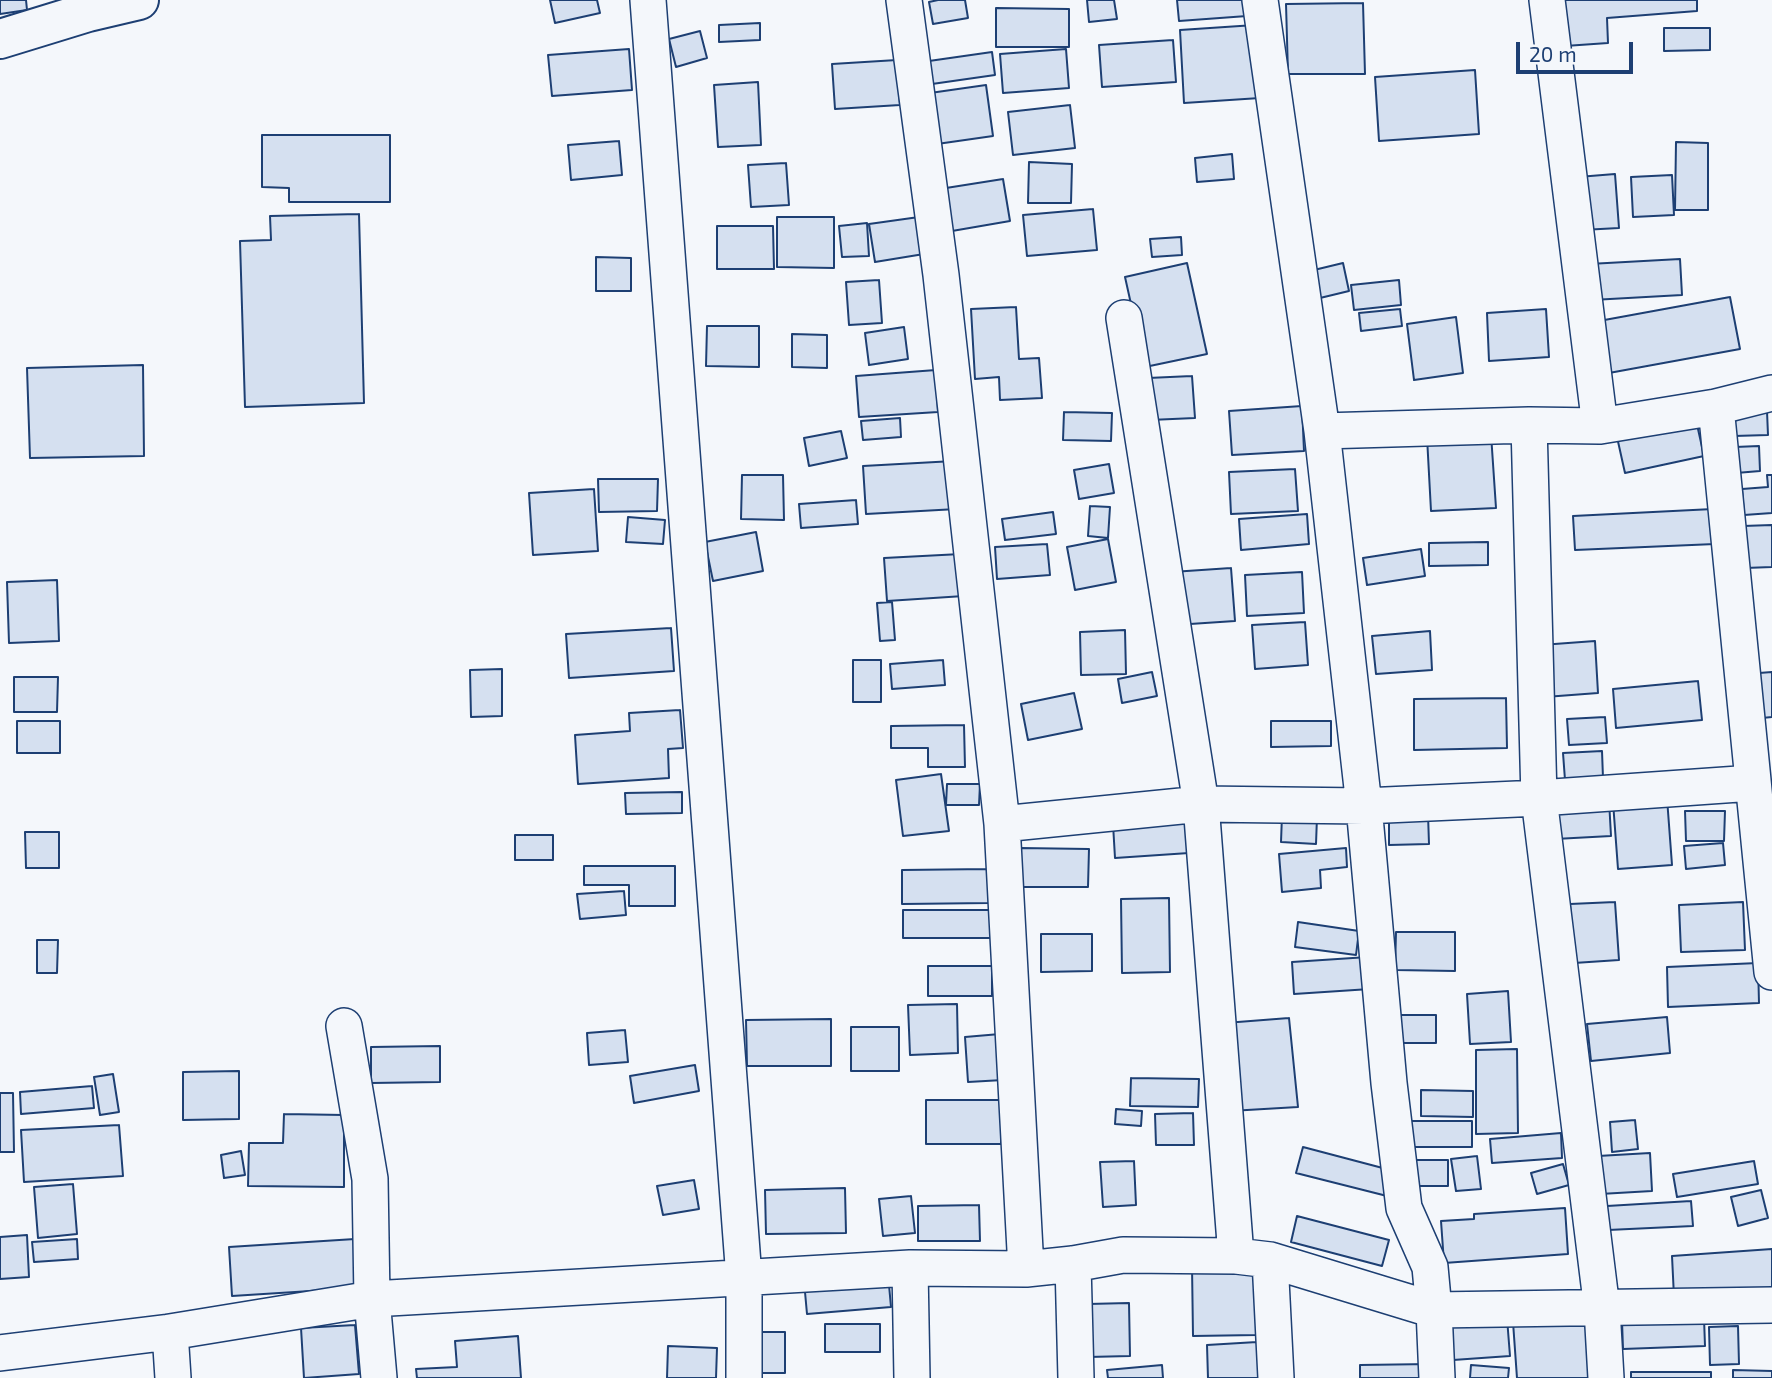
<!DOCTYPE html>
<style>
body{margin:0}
#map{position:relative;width:1772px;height:1378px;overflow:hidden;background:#f4f7fb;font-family:"Exo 2",sans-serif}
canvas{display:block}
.scale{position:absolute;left:1516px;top:42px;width:117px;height:32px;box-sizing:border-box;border:4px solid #1d3f73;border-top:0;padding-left:9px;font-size:21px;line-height:24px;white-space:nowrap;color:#1d3f73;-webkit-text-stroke:5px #f4f7fb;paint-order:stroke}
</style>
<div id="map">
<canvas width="1772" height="1378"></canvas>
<div class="scale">20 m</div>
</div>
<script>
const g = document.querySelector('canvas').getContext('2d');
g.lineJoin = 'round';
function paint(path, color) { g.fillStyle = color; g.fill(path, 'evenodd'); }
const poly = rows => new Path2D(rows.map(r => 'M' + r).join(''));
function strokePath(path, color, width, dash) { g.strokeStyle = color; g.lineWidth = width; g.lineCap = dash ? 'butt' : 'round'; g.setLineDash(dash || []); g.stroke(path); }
const building = poly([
 [0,0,26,0,27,10,0,14,0,0],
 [550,0,597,0,600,13,555,23,550,0],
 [938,0,965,0,968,18,933,24,929,2,938,0],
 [1087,0,1114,0,1117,19,1089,22,1087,0],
 [1177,0,1246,0,1247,16,1179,21,1177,0],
 [1562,0,1697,0,1697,11,1607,18,1608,43,1565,46,1562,0],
 [1363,3,1365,74,1288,74,1286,4,1363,3],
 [996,8,1069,9,1069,47,996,47,996,8],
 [760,23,760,40,719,42,719,25,760,23],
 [1255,25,1260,98,1184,103,1180,30,1255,25],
 [1664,28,1710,28,1710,50,1664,51,1664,28],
 [700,31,707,58,676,67,669,39,700,31],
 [1173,40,1176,82,1102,87,1099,45,1173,40],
 [629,49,632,90,552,96,548,55,629,49],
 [1066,49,1069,88,1003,93,1000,54,1066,49],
 [992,52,995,75,932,84,929,61,992,52],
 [897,60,900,105,835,109,832,64,897,60],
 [1475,70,1479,134,1379,141,1375,77,1475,70],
 [758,82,761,145,718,147,714,85,758,82],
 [986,85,993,136,937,144,930,93,986,85],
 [1070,105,1075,148,1013,155,1008,112,1070,105],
 [262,135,390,135,390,202,289,202,289,188,262,187,262,135],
 [619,141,622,175,571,180,568,145,619,141],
 [1676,142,1708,143,1708,210,1675,210,1676,142],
 [1232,154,1234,179,1197,182,1195,158,1232,154],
 [1029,162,1072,164,1071,203,1028,203,1029,162],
 [786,163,789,205,751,207,748,165,786,163],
 [1615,174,1619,228,1582,230,1578,177,1615,174],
 [1672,175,1674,215,1633,217,1631,177,1672,175],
 [1003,179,1010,221,952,231,946,188,1003,179],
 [1093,209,1097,250,1027,256,1023,215,1093,209],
 [359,214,364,403,245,407,240,241,271,240,270,216,359,214],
 [777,217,834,217,834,268,777,267,777,217],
 [919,217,924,254,875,262,869,224,919,217],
 [867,223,869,256,842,257,839,226,867,223],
 [717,226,773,226,774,269,717,269,717,226],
 [1181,237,1182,255,1152,257,1150,239,1181,237],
 [596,257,631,258,631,291,596,291,596,257],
 [1680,259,1682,295,1592,300,1589,264,1680,259],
 [1187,263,1207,354,1145,367,1125,277,1187,263],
 [1343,263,1349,291,1320,298,1314,270,1343,263],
 [879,280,882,323,849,325,846,282,879,280],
 [1399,280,1401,305,1354,310,1351,285,1399,280],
 [1730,297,1740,349,1598,375,1588,323,1730,297],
 [1016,307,1019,359,1039,358,1042,398,1000,400,999,377,975,379,971,309,1016,307],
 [1400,309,1402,326,1361,331,1359,313,1400,309],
 [1546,309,1549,357,1489,361,1487,313,1546,309],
 [1456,317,1463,373,1414,380,1407,324,1456,317],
 [707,326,759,326,759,367,706,366,707,326],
 [904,327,908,359,869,365,865,333,904,327],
 [792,334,827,335,827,368,792,367,792,334],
 [143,365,144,456,30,458,27,368,143,365],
 [936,370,938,412,859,417,856,376,936,370],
 [1192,376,1195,418,1150,420,1148,378,1192,376],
 [1302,406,1304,451,1232,455,1229,411,1302,406],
 [1767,411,1768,435,1734,436,1732,412,1767,411],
 [1064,412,1112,413,1111,441,1063,440,1064,412],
 [900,418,901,437,863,440,861,421,900,418],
 [1696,420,1704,456,1625,473,1617,437,1696,420],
 [841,431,847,458,809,466,804,438,841,431],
 [1491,434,1496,508,1431,511,1427,437,1491,434],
 [1759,446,1760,471,1736,473,1735,447,1759,446],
 [954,461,957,509,866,514,863,466,954,461],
 [1109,464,1114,493,1079,499,1074,470,1109,464],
 [1295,469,1298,511,1231,514,1229,472,1295,469],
 [742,475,783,475,784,520,741,519,742,475],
 [1767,475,1772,475,1772,513,1744,515,1742,489,1768,487,1767,475],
 [598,479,658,479,657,511,599,512,598,479],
 [594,489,598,551,533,555,529,493,594,489],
 [856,500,858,524,801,528,799,504,856,500],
 [1090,506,1110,507,1108,538,1088,536,1090,506],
 [1713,509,1715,544,1575,550,1573,516,1713,509],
 [1053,512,1056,534,1005,540,1002,519,1053,512],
 [1307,514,1309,544,1241,550,1239,519,1307,514],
 [628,517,665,520,663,544,626,542,628,517],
 [1772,525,1772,567,1745,568,1743,526,1772,525],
 [756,532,763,571,713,581,705,542,756,532],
 [1108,539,1116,582,1075,590,1067,547,1108,539],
 [1488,542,1488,565,1429,566,1429,543,1488,542],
 [1047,544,1050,575,997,579,995,547,1047,544],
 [1421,549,1425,576,1367,585,1363,558,1421,549],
 [961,554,964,596,887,601,884,558,961,554],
 [1231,568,1235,621,1175,625,1172,572,1231,568],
 [1302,572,1304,613,1247,616,1245,575,1302,572],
 [57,580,59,641,9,643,7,582,57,580],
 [892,602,895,640,880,641,877,603,892,602],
 [1305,622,1308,665,1255,669,1252,625,1305,622],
 [671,628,674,671,569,678,566,634,671,628],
 [1125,630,1126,674,1081,675,1080,632,1125,630],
 [1430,631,1432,670,1376,674,1372,636,1430,631],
 [1595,641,1598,693,1545,697,1541,645,1595,641],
 [853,660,881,660,881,702,853,702,853,660],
 [943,660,945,685,892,689,890,664,943,660],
 [502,669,502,716,471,717,470,670,502,669],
 [1152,672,1157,696,1122,703,1118,679,1152,672],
 [1772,672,1772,717,1762,718,1759,673,1772,672],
 [14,677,58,677,57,712,14,712,14,677],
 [1698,681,1702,720,1616,728,1613,689,1698,681],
 [1074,693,1082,729,1028,740,1021,704,1074,693],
 [1506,698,1507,748,1414,750,1414,699,1506,698],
 [680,710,683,748,668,749,669,778,578,784,575,735,630,731,629,713,680,710],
 [1605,717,1607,743,1569,745,1567,719,1605,717],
 [17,721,60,721,60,753,17,753,17,721],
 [1271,721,1331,721,1331,746,1271,747,1271,721],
 [964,725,965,767,928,767,928,748,891,748,891,726,964,725],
 [1602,751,1603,778,1565,780,1563,753,1602,751],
 [941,774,949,831,903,836,896,780,941,774],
 [947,784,980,784,979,805,946,805,947,784],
 [682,792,682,813,626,814,625,793,682,792],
 [1667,798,1672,865,1618,869,1613,802,1667,798],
 [1609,800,1611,836,1555,839,1553,803,1609,800],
 [1685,811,1725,811,1724,841,1686,841,1685,811],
 [1428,814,1429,844,1389,845,1389,815,1428,814],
 [1282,815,1317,817,1316,844,1281,842,1282,815],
 [1187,818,1189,853,1115,858,1113,824,1187,818],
 [25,832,59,832,59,868,26,868,25,832],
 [515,835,553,835,553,860,515,860,515,835],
 [1723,843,1725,865,1686,869,1684,846,1723,843],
 [1020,848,1089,849,1088,887,1020,887,1020,848],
 [1346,848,1347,867,1320,870,1321,888,1282,892,1279,854,1346,848],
 [584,866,675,866,675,906,629,906,629,885,584,885,584,866],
 [989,869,990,903,902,904,902,870,989,869],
 [624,891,626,915,580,919,577,894,624,891],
 [1169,898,1170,972,1122,973,1121,899,1169,898],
 [1615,902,1619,960,1574,963,1570,904,1615,902],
 [1743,902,1745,950,1681,952,1679,905,1743,902],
 [903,910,991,910,991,938,903,938,903,910],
 [1298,922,1359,931,1356,955,1295,947,1298,922],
 [1396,932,1455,932,1455,971,1395,970,1396,932],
 [1041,934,1092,934,1092,971,1041,972,1041,934],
 [37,940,58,940,57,973,37,973,37,940],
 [1368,957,1370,989,1294,994,1292,962,1368,957],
 [1758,963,1759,1003,1668,1007,1667,967,1758,963],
 [928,966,992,966,992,996,928,996,928,966],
 [1508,991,1511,1042,1470,1044,1467,994,1508,991],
 [957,1004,958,1053,910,1055,908,1005,957,1004],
 [1399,1015,1436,1015,1436,1043,1399,1043,1399,1015],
 [1667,1017,1670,1053,1591,1061,1587,1024,1667,1017],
 [1289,1018,1298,1107,1230,1111,1225,1023,1289,1018],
 [831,1019,831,1066,747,1066,746,1020,831,1019],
 [851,1027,899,1027,899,1071,851,1071,851,1027],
 [625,1030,628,1062,589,1065,587,1033,625,1030],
 [1000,1034,1003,1080,968,1082,965,1037,1000,1034],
 [440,1046,440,1082,371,1083,371,1047,440,1046],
 [1517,1049,1518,1133,1476,1134,1476,1050,1517,1049],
 [695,1065,699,1091,634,1103,630,1076,695,1065],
 [239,1071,239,1119,183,1120,183,1072,239,1071],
 [113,1074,119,1112,100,1115,94,1077,113,1074],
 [1131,1078,1199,1079,1198,1107,1130,1106,1131,1078],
 [92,1086,94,1108,21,1114,20,1092,92,1086],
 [1421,1090,1473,1091,1473,1117,1421,1116,1421,1090],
 [0,1093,13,1093,14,1152,0,1152,0,1093],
 [926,1100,1001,1100,1001,1144,926,1144,926,1100],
 [1116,1109,1142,1111,1141,1126,1115,1124,1116,1109],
 [1193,1113,1194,1145,1156,1145,1155,1114,1193,1113],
 [284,1114,344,1115,344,1187,248,1186,249,1143,283,1143,284,1114],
 [1635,1120,1638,1149,1612,1152,1610,1122,1635,1120],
 [1410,1121,1472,1121,1472,1147,1410,1147,1410,1121],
 [119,1125,123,1176,24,1182,21,1130,119,1125],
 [1561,1133,1562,1158,1492,1163,1490,1139,1561,1133],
 [1303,1147,1394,1171,1387,1196,1296,1173,1303,1147],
 [241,1151,245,1175,224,1178,221,1155,241,1151],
 [1650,1153,1652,1191,1600,1194,1598,1156,1650,1153],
 [1477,1156,1481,1189,1456,1191,1451,1159,1477,1156],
 [1416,1160,1448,1160,1448,1186,1416,1186,1416,1160],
 [1134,1161,1136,1205,1103,1207,1100,1162,1134,1161],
 [1754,1161,1758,1184,1677,1197,1673,1174,1754,1161],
 [1563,1164,1569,1185,1537,1194,1531,1173,1563,1164],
 [694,1180,699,1209,663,1215,657,1186,694,1180],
 [73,1184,77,1234,38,1238,34,1187,73,1184],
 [845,1188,846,1233,766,1234,765,1190,845,1188],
 [1761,1190,1768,1218,1738,1226,1731,1197,1761,1190],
 [911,1196,915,1233,883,1236,879,1199,911,1196],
 [1691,1201,1693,1226,1608,1230,1607,1206,1691,1201],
 [979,1205,980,1241,918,1241,918,1206,979,1205],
 [1565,1208,1568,1254,1444,1263,1441,1221,1474,1219,1474,1214,1565,1208],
 [1297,1216,1389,1240,1382,1266,1291,1242,1297,1216],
 [27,1235,29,1277,0,1279,0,1237,27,1235],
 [77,1239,78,1259,34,1262,32,1242,77,1239],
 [355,1239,358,1288,232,1296,229,1247,355,1239],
 [1772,1249,1772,1291,1674,1297,1672,1256,1772,1249],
 [1192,1266,1256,1266,1257,1335,1193,1336,1192,1266],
 [888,1274,891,1307,807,1314,804,1281,888,1274],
 [1129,1303,1130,1356,1088,1357,1088,1304,1129,1303],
 [1592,1317,1595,1378,1517,1378,1513,1322,1592,1317],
 [1507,1318,1510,1356,1453,1360,1450,1321,1507,1318],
 [1704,1318,1705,1346,1623,1349,1622,1321,1704,1318],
 [825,1324,880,1324,880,1352,825,1352,825,1324],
 [355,1325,359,1374,304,1378,301,1328,355,1325],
 [1738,1326,1739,1364,1710,1365,1709,1327,1738,1326],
 [757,1332,785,1332,785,1373,757,1373,757,1332],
 [518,1336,521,1378,417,1378,416,1369,457,1367,455,1341,518,1336],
 [1257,1342,1260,1378,1208,1378,1207,1345,1257,1342],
 [668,1346,717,1348,716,1378,667,1378,668,1346],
 [1431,1364,1431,1378,1360,1378,1360,1365,1431,1364],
 [1162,1365,1163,1378,1108,1378,1107,1370,1162,1365],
 [1471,1365,1509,1368,1508,1378,1470,1378,1471,1365],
 [1733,1370,1772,1371,1772,1378,1733,1378,1733,1370],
 [1631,1372,1711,1372,1711,1378,1631,1378,1631,1372]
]);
paint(building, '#d5e0f0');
strokePath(building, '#1d3f73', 2);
const street = poly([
 [648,0,744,1278,744,1378],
 [904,0,941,275,1002,824,1026,1269],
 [1260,0,1322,431,1364,806,1539,798,1602,1309,1606,1378],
 [1547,0,1600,426],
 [1124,318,1201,804,1236,1256],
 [1716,407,1772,393],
 [1529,425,1539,798,1753,783],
 [1322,431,1529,425,1600,426,1716,407,1772,972],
 [344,1026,370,1179,372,1299,910,1268,1026,1269,1073,1264,1123,1255,1236,1256,1270,1260,1434,1310,1430,1267,1404,1208,1389,1083,1364,806,1201,804,1002,824],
 [1270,1260,1276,1378],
 [1073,1264,1076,1378],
 [910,1268,912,1378],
 [170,1332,173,1378],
 [0,1353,170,1332,372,1299,379,1378],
 [1437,1378,1434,1310,1772,1305]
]);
const secondary = poly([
 [0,39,88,12,139,0]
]);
strokePath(street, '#1d3f73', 38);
strokePath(secondary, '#1d3f73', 42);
strokePath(street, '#f4f7fb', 35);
strokePath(secondary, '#f4f7fb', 38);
</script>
